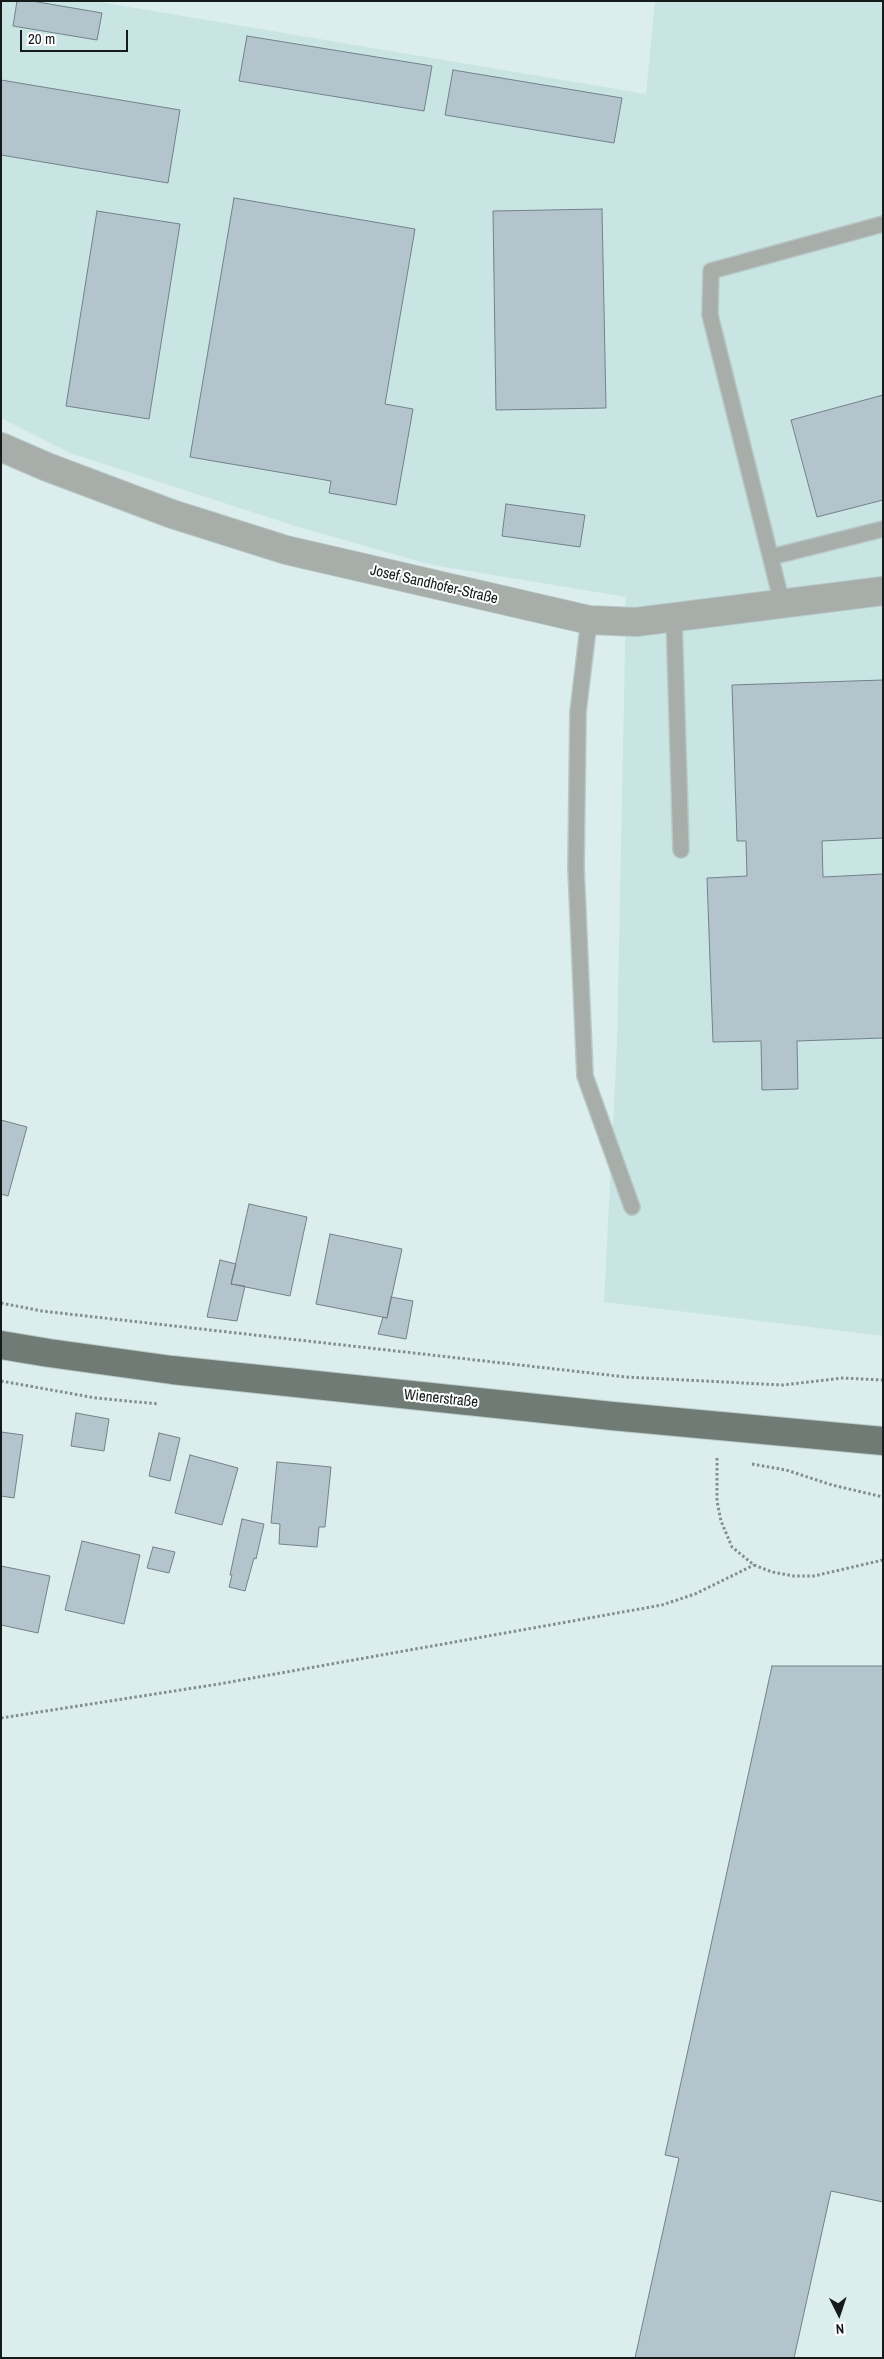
<!DOCTYPE html>
<meta charset="utf-8">
<style>
body{margin:0}
#map{position:relative;width:884px;height:2359px;overflow:hidden;background:#dbeeed;font-family:"Archivo Narrow",sans-serif}
canvas{display:block}
.frame{position:absolute;inset:0;border:2px solid #141b1a;pointer-events:none}
.north{position:absolute;left:814px;top:2289px;width:50px;height:50px;-webkit-text-stroke:4px #fff;paint-order:stroke;rotate:176deg;font-size:14px;font-weight:700;line-height:20px;text-align:center;color:#141b1a}
.north::after{content:'';display:block;margin:auto;width:18px;height:22px;background:#141b1a;clip-path:polygon(50% 0,100% 100%,50% 72%,0 100%)}
.scale{position:absolute;left:20px;top:30px;width:108px;height:22px;box-sizing:border-box;border:2px solid #141b1a;border-top:0;padding-left:6px;font-size:15px;line-height:18px;white-space:nowrap;color:#141b1a;-webkit-text-stroke:4px #fff;paint-order:stroke}
</style>
<div id="map">
<canvas width="884" height="2359"></canvas>
<div class="frame"></div>
<div class="north">N</div>
<div class="scale">20 m</div>
</div>
<script>
const g = document.querySelector('canvas').getContext('2d');
g.lineJoin = 'round';
function paint(path, color) { g.fillStyle = color; g.fill(path, 'evenodd'); }
const poly = rows => new Path2D(rows.map(r => 'M' + r).join(''));
function strokePath(path, color, width, dash) { g.strokeStyle = color; g.lineWidth = width; g.lineCap = dash ? 'butt' : 'round'; g.setLineDash(dash || []); g.stroke(path); }
function drawText(font, color, halo, rows, align = 'center') {
  g.font = font + ' "Archivo Narrow",sans-serif'; g.lineWidth = 4; g.setLineDash([]); g.textBaseline = 'middle'; g.strokeStyle = halo; g.fillStyle = color; for (const [text, x, y, turn = 0] of rows) {
    g.save(); g.translate(x, y); g.rotate((+turn || 0) * Math.PI / 180); g.textAlign = isNaN(turn) ? turn : align; if (halo) g.strokeText(text, 0, 0); g.fillText(text, 0, 0); g.restore();
  }
}
paint(poly([
 [1,1,94,1,646,94,655,1,883,1,883,1336,604,1302,617,1043,626,597,432,565,295,526,70,453,1,418]
]), '#c8e5e4');
const building = poly([
 [17,1,32,1,102,13,97,40,13,26,17,1],
 [247,36,432,66,424,111,239,81,247,36],
 [453,70,622,98,614,143,445,115,453,70],
 [1,80,180,110,168,183,1,155,1,80],
 [234,198,415,229,385,404,413,409,396,505,329,493,331,481,190,457,234,198],
 [602,209,606,408,496,410,493,211,602,209],
 [97,211,180,224,149,419,66,406,97,211],
 [883,395,883,500,817,517,791,420,883,395],
 [506,504,585,515,580,547,502,536,506,504],
 [883,680,883,838,822,841,823,877,883,874,883,1038,797,1041,798,1089,762,1090,761,1041,713,1042,707,878,747,876,746,841,737,841,732,685,883,680],
 [1,1120,27,1127,8,1196,1,1194,1,1120],
 [249,1204,307,1217,290,1296,231,1284,249,1204],
 [330,1234,402,1249,387,1318,316,1304,330,1234],
 [220,1260,236,1264,231,1284,245,1286,237,1321,207,1317,220,1260],
 [391,1297,413,1301,406,1339,378,1334,383,1317,387,1318,391,1297],
 [76,1413,109,1419,104,1451,71,1446,76,1413],
 [1,1432,23,1435,14,1498,1,1496,1,1432],
 [159,1433,180,1438,170,1481,149,1476,159,1433],
 [190,1455,238,1468,222,1525,175,1513,190,1455],
 [277,1462,331,1467,325,1527,319,1527,317,1547,279,1544,280,1524,271,1523,277,1462],
 [242,1519,264,1524,256,1559,254,1558,245,1591,229,1587,232,1575,230,1575,242,1519],
 [82,1541,140,1555,124,1624,65,1610,82,1541],
 [153,1547,175,1552,169,1573,147,1568,153,1547],
 [1,1566,50,1576,38,1633,1,1625,1,1566],
 [772,1666,883,1666,883,2202,831,2191,794,2358,635,2358,679,2158,665,2155,772,1666]
]);
paint(building, '#b4c4cc');
strokePath(building, '#738289', 1);
const lane = poly([
 [771,557,883,529],
 [782,603,710,315,711,271,883,224],
 [674,617,681,850],
 [589,620,578,712,576,868,585,1076,632,1207]
]);
const street = poly([
 [1,447,47,467,172,514,286,550,589,620,636,622,883,591]
]);
const primary = poly([
 [1,1345,49,1353,172,1370,612,1416,883,1441]
]);
strokePath(lane, '#b7c8c7', 18);
strokePath(street, '#b7c8c7', 30);
strokePath(primary, '#b7c8c7', 30);
strokePath(poly([
 [1,1303,42,1311,626,1377,783,1385,843,1378,883,1380],
 [1,1381,96,1398,159,1404],
 [717,1458,717,1501,721,1521,732,1547,754,1565,772,1572,794,1576,814,1576,883,1560],
 [752,1464,786,1470,832,1485,883,1497],
 [1,1718,219,1684,662,1605,695,1594,754,1565]
]), '#808e8d', 3, [2.5, 2.5]);
strokePath(lane, '#a7ada9', 15);
strokePath(street, '#a7ada9', 28);
strokePath(primary, '#6f7b74', 28);
drawText('15px', '#141b1a', '#fff', [
 ["Josef Sandhofer-Straße",434,585,13],
 ["Wienerstraße",441,1399,6]
]);
</script>
